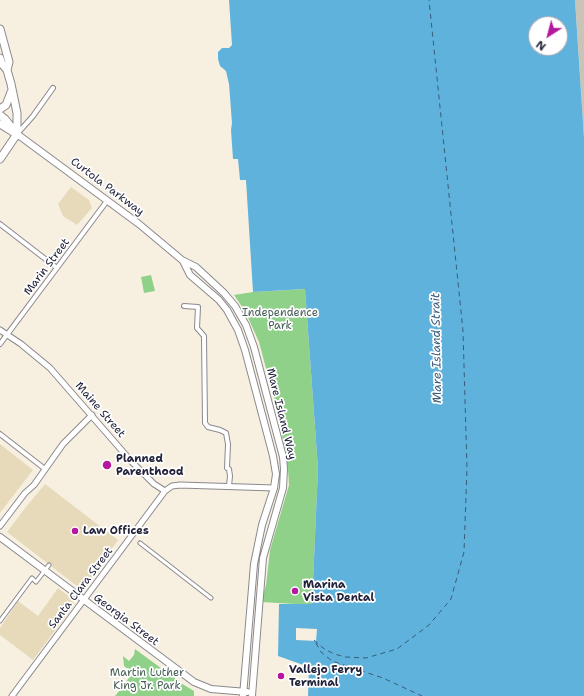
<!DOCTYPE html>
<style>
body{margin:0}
#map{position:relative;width:584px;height:696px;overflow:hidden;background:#f7f0e1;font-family:"Shantell Sans",sans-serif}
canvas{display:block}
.north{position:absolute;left:528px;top:16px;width:40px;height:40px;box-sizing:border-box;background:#fff;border:1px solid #a7a7b1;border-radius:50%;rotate:216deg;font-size:11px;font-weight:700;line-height:16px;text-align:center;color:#22223b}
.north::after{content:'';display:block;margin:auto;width:14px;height:18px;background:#b5179e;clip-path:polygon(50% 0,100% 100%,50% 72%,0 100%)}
</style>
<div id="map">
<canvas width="584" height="696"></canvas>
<div class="north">N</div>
</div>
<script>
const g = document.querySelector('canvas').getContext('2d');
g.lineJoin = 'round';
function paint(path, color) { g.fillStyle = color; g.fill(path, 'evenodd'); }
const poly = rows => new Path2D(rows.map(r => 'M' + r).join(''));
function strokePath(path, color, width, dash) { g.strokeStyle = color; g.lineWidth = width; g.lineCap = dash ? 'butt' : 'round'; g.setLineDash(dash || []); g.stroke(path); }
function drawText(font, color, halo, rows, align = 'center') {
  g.font = font + ' "Shantell Sans",sans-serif'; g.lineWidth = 3.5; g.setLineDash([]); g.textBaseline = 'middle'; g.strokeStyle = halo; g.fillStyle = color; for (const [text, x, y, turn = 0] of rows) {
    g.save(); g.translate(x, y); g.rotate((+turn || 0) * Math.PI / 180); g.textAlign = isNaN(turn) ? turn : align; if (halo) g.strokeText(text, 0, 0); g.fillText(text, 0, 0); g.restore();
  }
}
paint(poly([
 [71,187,89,200,92,208,77,225,63,216,58,204],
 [0,444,33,470,0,513],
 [45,484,118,540,82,590,7,532,26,507],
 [58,588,74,600,73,603,75,604,33,660,0,635,0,628,18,601,38,616]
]), '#e6daba');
paint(poly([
 [575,0,584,0,584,138,578,44]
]), '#c8c4b8');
paint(poly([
 [151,275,155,291,144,293,141,277],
 [305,289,318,469,312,605,261,602,266,585,270,550,289,485,288,469,279,417,259,342,245,311,234,295,253,292],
 [135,649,184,685,194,691,194,696,115,696,126,683,126,682,131,675,127,672,128,669,124,666,123,656,129,661,134,655]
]), '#8fd189');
paint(poly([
 [229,0,575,0,584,138,584,696,308,696,309,667,278,656,279,604,312,604,318,469,305,289,253,292,246,180,240,180,238,159,233,159,231,130,232,123,229,84,226,71,220,66,218,59,218,52,222,48,229,48,232,45],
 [536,24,560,24,560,48,536,48]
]), '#5fb2db');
paint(poly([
 [296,628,317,629,316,641,296,640]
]), '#f7f0e1');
strokePath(poly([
 [314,640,323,648,334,654,346,657,366,658,397,649,429,625,451,599,464,552,467,468,463,331,429,0],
 [316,643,321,652,332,661,383,678,422,696]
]), '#3a5c7b', 1, [5, 4]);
const pedestrian = poly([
 [140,543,211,598],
 [0,621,32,578,36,582,49,565]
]);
const minor = poly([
 [17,134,33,116,53,88],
 [0,224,57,268],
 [184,306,198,307,197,328,204,336,205,423,208,427,220,430,226,433,228,444,227,468,229,469,230,476,229,486],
 [0,344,107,201],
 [0,434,45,469]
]);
const tertiary = poly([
 [0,330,21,344,50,368,131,461,154,484,165,491],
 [0,526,25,493,34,485,63,444,92,415],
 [12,696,165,491,172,486,180,485,274,488]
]);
const secondary = poly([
 [17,134,139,224,182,260,196,267,224,293,235,306,246,325,254,347,283,457,284,469,283,488,263,558,252,696],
 [183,261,190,275,219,300,227,310,238,330,245,350,273,456,276,474,274,488,262,525,254,564,243,696],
 [0,537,194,682,211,689,247,692]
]);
const primary = poly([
 [0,29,9,62,7,70],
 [0,58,2,64,7,70,11,84,17,113,17,134,0,159],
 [0,109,6,105,11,92],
 [0,115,5,119,17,134],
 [0,124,13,132]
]);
strokePath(pedestrian, '#8c898e', 5);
strokePath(minor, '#8c898e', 6);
strokePath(tertiary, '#8c898e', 7);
strokePath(secondary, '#8c898e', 8);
strokePath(primary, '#8c898e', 9);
strokePath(pedestrian, '#fff', 3);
strokePath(minor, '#fff', 4);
strokePath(tertiary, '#fff', 5);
strokePath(secondary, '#fff', 6);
strokePath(primary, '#fff', 7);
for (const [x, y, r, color] of [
 [107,465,5,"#b5179e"],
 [75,531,4,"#b5179e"],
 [295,591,4,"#b5179e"],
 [281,676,4,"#b5179e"]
]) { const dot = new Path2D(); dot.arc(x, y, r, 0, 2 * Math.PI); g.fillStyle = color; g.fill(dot); strokePath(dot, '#fff', 1.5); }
drawText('11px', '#22223b', '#fff', [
 ["Curtola Parkway",107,187,37],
 ["Marin Street",47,267,-53],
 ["Maine Street",100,410,49],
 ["Mare Island Way",281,414,76],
 ["Santa Clara Street",81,588,-53],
 ["Georgia Street",126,620,37]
]);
drawText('11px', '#485f56', '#fff', [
 ["Independence",280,313],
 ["Park",280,326],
 ["Martin Luther",147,673],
 ["King Jr. Park",147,686]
]);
drawText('bold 11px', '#22223b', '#fff', [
 ["Planned",116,459],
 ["Parenthood",116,472],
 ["Law Offices",83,531],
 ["Marina",303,585],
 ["Vista Dental",303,598],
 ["Vallejo Ferry",289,670],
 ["Terminal",289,683]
], 'left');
drawText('italic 12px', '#3a5c7b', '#fff', [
 ["Mare Island Strait",437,348,-91]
]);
</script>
